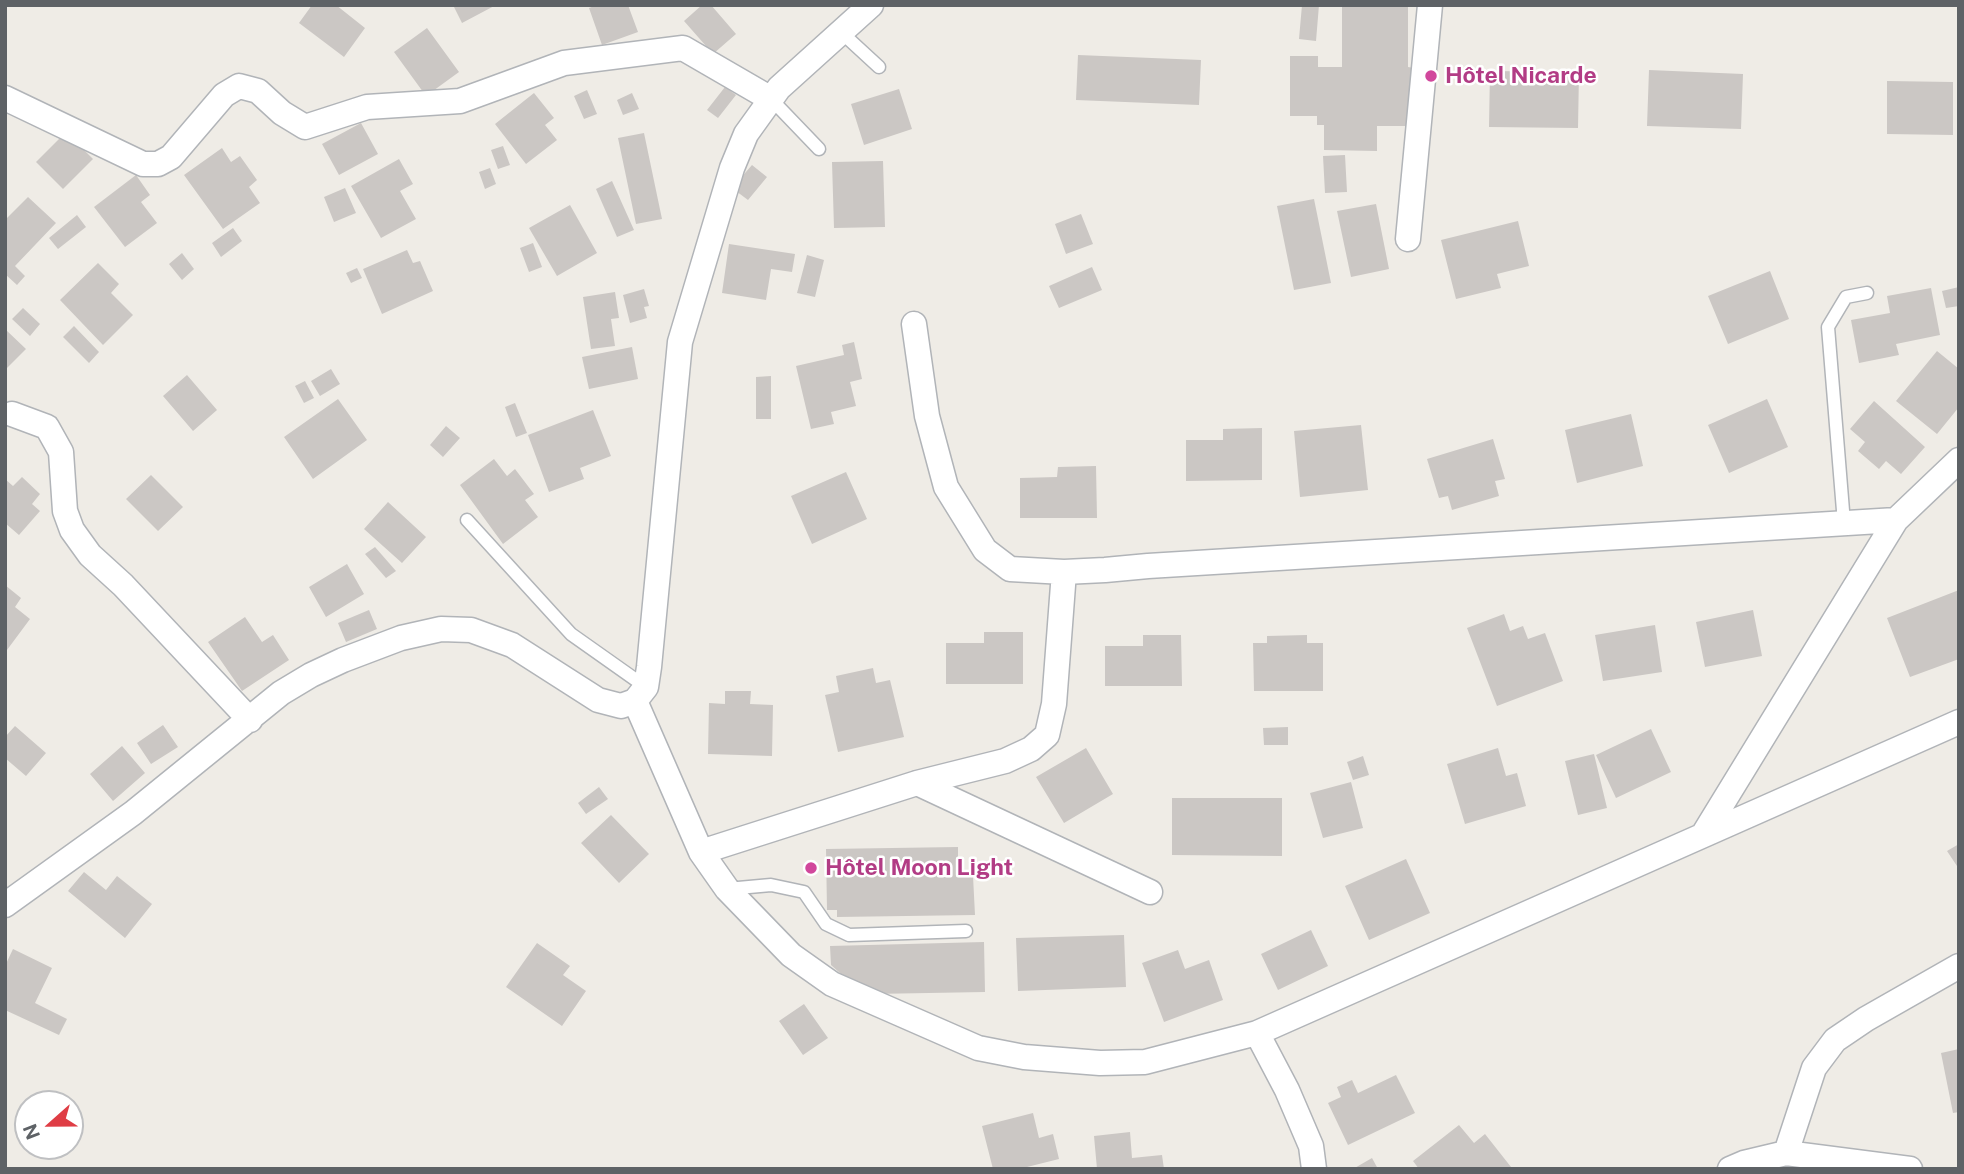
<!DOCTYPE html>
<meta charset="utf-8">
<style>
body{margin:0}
#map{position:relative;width:1964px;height:1174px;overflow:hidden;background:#efece6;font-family:"Public Sans",sans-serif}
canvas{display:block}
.frame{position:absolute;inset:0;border:7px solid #5e6266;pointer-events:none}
.north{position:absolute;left:14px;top:1090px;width:70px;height:70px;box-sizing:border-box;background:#fff;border:2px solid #bfc0c2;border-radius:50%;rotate:249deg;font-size:19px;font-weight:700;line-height:28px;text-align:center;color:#5e6266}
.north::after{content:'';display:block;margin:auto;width:24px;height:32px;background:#df3d45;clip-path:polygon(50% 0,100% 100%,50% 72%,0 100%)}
</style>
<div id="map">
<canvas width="1964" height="1174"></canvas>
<div class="frame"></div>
<div class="north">N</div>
</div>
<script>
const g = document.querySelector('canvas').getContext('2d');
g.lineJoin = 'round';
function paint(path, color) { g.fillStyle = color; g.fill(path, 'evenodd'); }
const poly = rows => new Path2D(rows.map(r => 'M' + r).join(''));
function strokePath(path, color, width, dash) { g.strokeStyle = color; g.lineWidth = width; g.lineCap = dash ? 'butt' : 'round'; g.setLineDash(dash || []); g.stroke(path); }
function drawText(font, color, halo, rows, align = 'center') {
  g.font = font + ' "Public Sans",sans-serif'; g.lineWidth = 5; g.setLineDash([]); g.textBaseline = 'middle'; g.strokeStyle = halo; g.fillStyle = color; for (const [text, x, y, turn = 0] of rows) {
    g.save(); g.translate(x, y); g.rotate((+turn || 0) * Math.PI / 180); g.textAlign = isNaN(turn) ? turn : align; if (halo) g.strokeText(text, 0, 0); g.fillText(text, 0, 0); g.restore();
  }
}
paint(poly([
 [312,5,336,5,365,28,344,57,299,23],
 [453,5,496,5,462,23],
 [597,5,628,5,638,32,602,45,589,8],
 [702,5,711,5,736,34,713,54,684,21],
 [1302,5,1319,5,1316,41,1299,39],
 [1342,7,1408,7,1408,67,1414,68,1413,126,1377,126,1377,151,1324,150,1324,125,1317,125,1317,116,1290,116,1290,56,1318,56,1318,67,1342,67],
 [427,28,459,72,426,96,394,52],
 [1078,55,1201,60,1199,105,1076,100],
 [1649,70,1743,74,1741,129,1647,126],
 [1490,71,1579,72,1578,128,1489,127],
 [1887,81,1953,82,1953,135,1887,134],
 [725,87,736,95,718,118,707,110],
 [899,89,912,129,864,145,851,104],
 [587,90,597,114,584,119,574,96],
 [534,93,554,118,545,125,557,140,526,164,495,124],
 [632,93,639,109,623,115,617,100],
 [361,123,378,154,339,175,322,144],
 [66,132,93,159,63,189,36,162],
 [644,133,662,219,636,224,618,138],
 [503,146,510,165,498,169,491,150],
 [222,148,231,162,240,156,257,180,249,187,260,203,223,229,184,175],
 [1345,155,1347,192,1325,193,1323,156],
 [399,159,413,184,400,191,416,219,381,238,351,186],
 [883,161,885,227,834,228,832,162],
 [752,165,767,177,748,200,732,188],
 [490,168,496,184,485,189,479,172],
 [136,175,150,195,141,202,157,223,125,247,94,207],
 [612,181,634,230,617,237,596,189],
 [345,188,356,213,334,222,324,197],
 [28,197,56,223,15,266,25,276,17,285,5,274,5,220],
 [1314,199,1331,283,1294,290,1277,206],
 [1376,204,1389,269,1351,277,1337,211],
 [570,205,597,253,557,276,529,228],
 [1081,214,1093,244,1066,254,1055,224],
 [77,215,86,227,58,249,49,238],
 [1518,221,1529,266,1497,274,1501,288,1456,299,1441,240],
 [233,228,242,241,221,257,212,243],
 [533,243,542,267,529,272,520,248],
 [729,244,795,254,792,272,771,269,766,300,722,293],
 [407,250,413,263,420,261,433,291,382,314,363,269],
 [182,253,194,269,182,280,169,264],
 [807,255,824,260,815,297,797,293],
 [98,263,119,284,111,293,133,315,103,345,60,300],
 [1092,267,1102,290,1059,308,1049,286],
 [357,268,362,278,351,283,346,273],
 [1770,271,1789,319,1728,344,1708,296],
 [1959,287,1959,306,1946,308,1942,291],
 [1931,288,1940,335,1896,344,1899,355,1859,363,1851,320,1890,313,1887,296],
 [644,289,649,306,644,307,647,318,630,323,623,295],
 [615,292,619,318,611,319,615,346,591,349,583,297],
 [23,308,40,324,30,336,12,319],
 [74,326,99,352,89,363,63,337],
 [5,329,26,349,5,370],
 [854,342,862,379,850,382,856,406,831,412,834,424,811,429,796,366,844,355,842,345],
 [632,347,638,379,589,389,582,357],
 [1937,351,1959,369,1959,407,1937,434,1896,401],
 [331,369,340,384,320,396,311,381],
 [187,375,217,410,193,431,163,396],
 [771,376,771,419,756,419,756,377],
 [305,381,314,398,304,403,295,386],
 [338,399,367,440,313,479,284,437],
 [1767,399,1788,447,1729,473,1708,425],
 [1874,401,1925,447,1901,474,1886,461,1879,469,1858,451,1865,442,1850,429],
 [515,403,527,433,516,437,505,407],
 [593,410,611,456,580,468,584,479,549,492,528,435],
 [1631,414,1643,466,1577,483,1565,430],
 [1361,425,1368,490,1300,497,1294,431],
 [446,426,460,438,443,457,430,445],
 [1262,428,1262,480,1186,481,1186,440,1223,440,1223,429],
 [1493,439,1505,479,1495,481,1499,496,1452,510,1448,496,1439,498,1427,459],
 [494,459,507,476,515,469,534,494,525,500,538,517,503,544,460,485],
 [1096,466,1097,518,1020,518,1020,478,1057,477,1058,467],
 [846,472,867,519,812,544,791,496],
 [151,475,183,507,158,531,126,499],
 [22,477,40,494,32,504,40,511,19,535,5,523,5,479,13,486],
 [388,502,426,537,402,563,364,529],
 [375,547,396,571,386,578,365,554],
 [347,564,364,594,326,617,309,587],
 [5,585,21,598,15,607,30,619,7,650,5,648],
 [1959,590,1959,659,1910,677,1887,618],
 [369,610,377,629,346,642,338,623],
 [1753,610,1762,656,1705,667,1696,622],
 [1504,614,1510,631,1523,626,1528,639,1545,633,1563,681,1497,706,1467,628],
 [245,617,262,642,273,635,289,660,242,691,208,642],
 [1655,625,1662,672,1603,681,1595,635],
 [984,632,1023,632,1023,684,946,684,946,643,984,643],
 [1143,635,1181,635,1182,686,1105,686,1105,646,1143,646],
 [1307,635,1307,643,1323,643,1323,691,1254,691,1253,643,1267,643,1267,636],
 [873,668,876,683,890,680,904,737,838,752,825,695,839,692,836,676],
 [725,691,751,691,750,704,773,705,772,756,708,754,709,703,725,704],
 [163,725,178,747,151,764,137,743],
 [15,726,46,753,26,776,5,758,5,737],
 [1288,727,1288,745,1264,745,1263,728],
 [1651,729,1671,772,1616,798,1596,755],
 [122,746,145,773,113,801,90,774],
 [1086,748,1113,794,1064,823,1036,777],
 [1498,748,1506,776,1517,773,1526,806,1465,824,1447,764],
 [1594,754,1607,808,1578,815,1565,761],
 [1363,756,1369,775,1353,780,1347,762],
 [1351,782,1363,828,1323,838,1310,793],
 [599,787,608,799,586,814,578,803],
 [1172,798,1282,798,1282,856,1172,855],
 [611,815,649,854,619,883,581,843],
 [1959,844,1959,869,1947,851],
 [958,847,958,876,973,876,975,915,837,917,837,910,827,910,826,849],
 [1406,859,1430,913,1369,940,1345,886],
 [84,872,106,890,117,876,152,904,125,938,68,891],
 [1311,930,1328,966,1278,990,1261,954],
 [1124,935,1126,987,1018,991,1016,938],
 [984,942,985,992,872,994,850,982,831,965,830,946],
 [537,943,570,966,563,975,586,991,562,1026,506,987],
 [13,949,52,968,35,1003,67,1019,59,1035,5,1010,5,966],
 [1178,950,1185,969,1209,960,1223,1000,1164,1022,1142,963],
 [804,1004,828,1038,803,1055,779,1021],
 [1959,1049,1959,1112,1953,1113,1941,1053],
 [1396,1075,1415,1113,1348,1145,1328,1103,1341,1097,1337,1087,1352,1080,1358,1093],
 [1033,1113,1039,1138,1053,1134,1059,1159,1019,1169,993,1169,982,1126],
 [1459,1125,1474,1143,1485,1134,1511,1167,1419,1169,1413,1161],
 [1130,1132,1132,1158,1162,1155,1164,1169,1097,1169,1094,1136],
 [1372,1158,1378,1169,1353,1169]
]), '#cbc7c4');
const service = poly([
 [841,32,879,67],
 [771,99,819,149],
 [467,520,571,634,646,687],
 [1844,523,1828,327,1846,297,1867,293],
 [727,889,771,885,804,892,826,924,849,935,966,931]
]);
const minor = poly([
 [5,98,143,164,158,164,171,157,224,95,239,86,258,91,282,113,305,127,367,107,460,101,564,63,683,48,771,99],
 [1408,239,1430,5],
 [914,324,927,416,946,487,985,550,1010,569,1064,572,1105,570,1148,566,1896,520],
 [12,414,47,427,61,452,65,511,72,530,90,555,123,585,250,720],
 [635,701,701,852,727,889,791,955,832,984,978,1048,1024,1057,1100,1063,1145,1062,1257,1033,1959,722],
 [917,783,1150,892],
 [1703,835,1896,520,1959,460],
 [701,852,917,783,1005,761,1031,749,1047,735,1054,704,1064,572],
 [5,905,133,813,281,693,311,675,343,660,401,638,441,629,471,630,512,645,598,700,621,706,635,701,646,687,649,667,680,342,732,168,746,134,779,88,871,5],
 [1257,1033,1287,1090,1311,1146,1314,1169],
 [1786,1153,1814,1068,1835,1040,1866,1019,1959,966],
 [1730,1169,1744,1163,1786,1153,1910,1169]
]);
strokePath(service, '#b1b4b8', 15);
strokePath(minor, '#b1b4b8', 27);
strokePath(service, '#fff', 12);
strokePath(minor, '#fff', 24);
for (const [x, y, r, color] of [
 [1431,76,7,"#d1479c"],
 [811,868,7,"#d1479c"]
]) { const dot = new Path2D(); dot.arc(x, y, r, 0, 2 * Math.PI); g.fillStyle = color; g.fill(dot); strokePath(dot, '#fff', 2.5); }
drawText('bold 23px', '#b23c85', '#fff', [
 ["Hôtel Nicarde",1445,76],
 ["Hôtel Moon Light",825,868]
], 'left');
</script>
